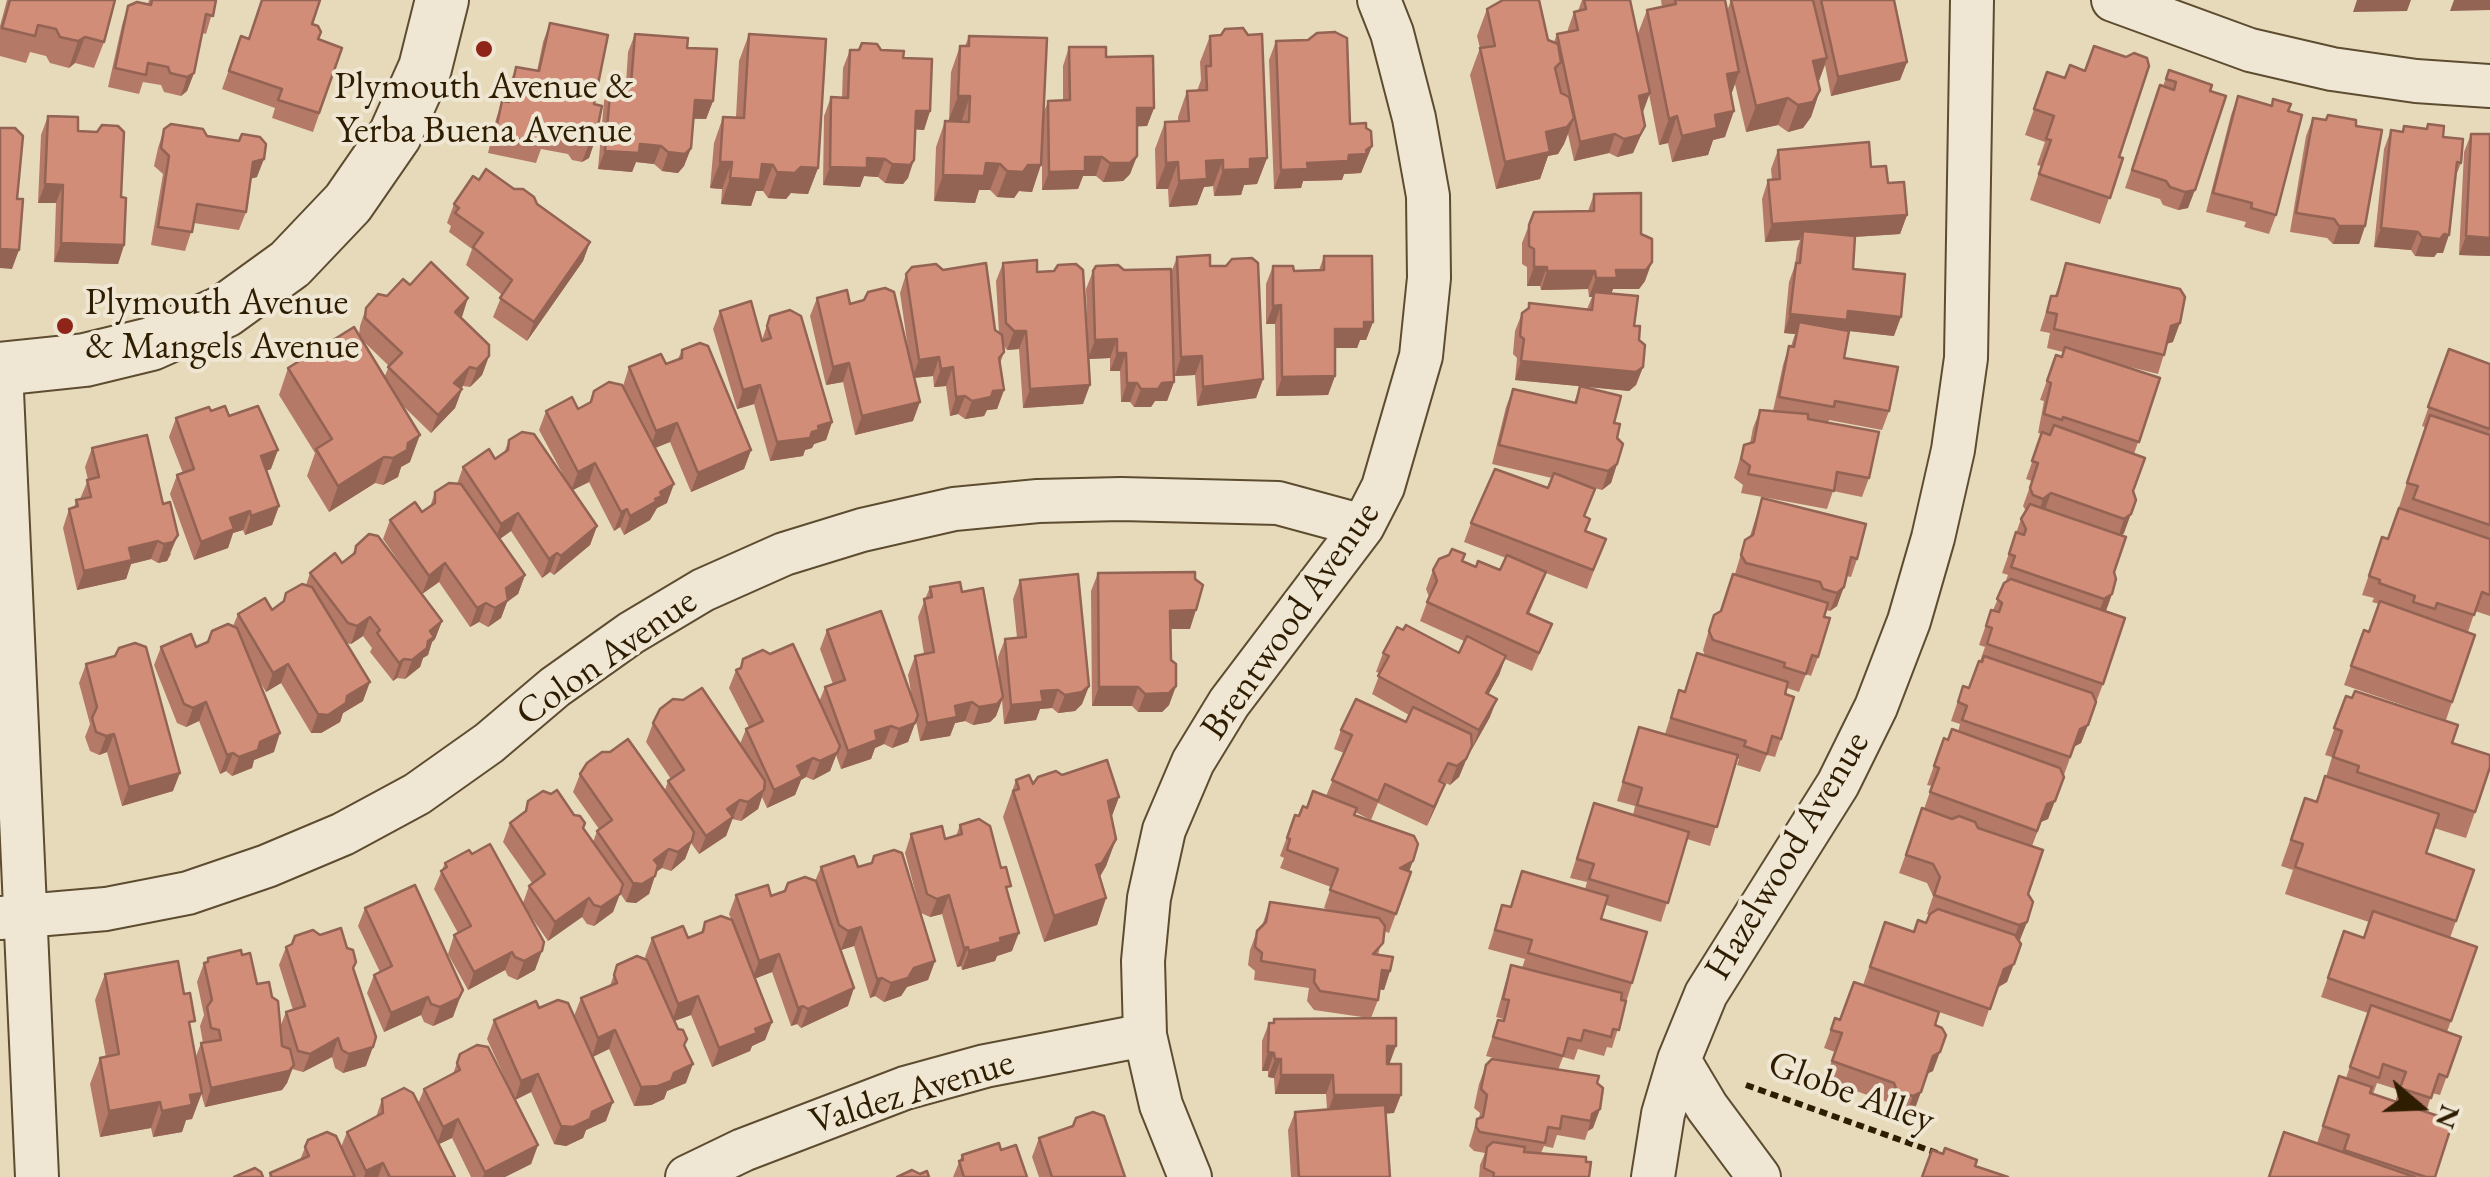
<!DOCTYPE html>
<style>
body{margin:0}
#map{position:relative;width:2490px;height:1177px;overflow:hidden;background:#e7dabb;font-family:"EB Garamond",serif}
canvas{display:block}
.north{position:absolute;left:2370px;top:1057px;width:100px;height:100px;-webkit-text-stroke:8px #efe7d3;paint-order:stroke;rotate:109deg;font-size:28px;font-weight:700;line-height:40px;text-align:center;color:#2f1d02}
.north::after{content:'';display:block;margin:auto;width:35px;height:45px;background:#2f1d02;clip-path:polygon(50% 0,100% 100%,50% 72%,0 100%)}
</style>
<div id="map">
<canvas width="2490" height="1177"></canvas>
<div class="north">N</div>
</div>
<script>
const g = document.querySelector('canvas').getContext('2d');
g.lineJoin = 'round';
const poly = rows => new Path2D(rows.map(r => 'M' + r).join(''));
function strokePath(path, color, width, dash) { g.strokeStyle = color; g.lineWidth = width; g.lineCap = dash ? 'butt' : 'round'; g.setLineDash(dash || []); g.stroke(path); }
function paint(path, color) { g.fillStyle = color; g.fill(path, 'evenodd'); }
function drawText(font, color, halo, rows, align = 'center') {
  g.font = font + ' "EB Garamond",serif'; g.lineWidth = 8; g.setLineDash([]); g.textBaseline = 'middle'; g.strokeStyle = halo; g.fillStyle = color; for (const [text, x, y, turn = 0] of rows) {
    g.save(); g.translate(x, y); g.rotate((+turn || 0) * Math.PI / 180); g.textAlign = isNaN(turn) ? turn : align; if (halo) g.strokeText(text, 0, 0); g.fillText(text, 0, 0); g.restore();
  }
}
const minor = poly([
 [2113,0,2250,50,2332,69,2416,81,2490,86],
 [1,369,37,1177],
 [0,918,106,909,188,893,267,866,343,834,417,794,489,743,555,687,631,633,703,590,784,554,862,530,954,509,1038,501,1121,499,1278,503,1363,526],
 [1679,1060,1707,1107,1759,1177],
 [687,1177,743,1150,905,1088,985,1066,1145,1035],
 [1190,1177,1161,1105,1145,1035,1143,961,1149,898,1164,830,1193,762,1229,703,1363,526,1383,487,1421,356,1429,278,1428,196,1414,118,1392,33,1379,0],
 [1653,1177,1663,1114,1679,1060,1706,994,1838,784,1876,707,1909,621,1933,538,1953,450,1966,358,1972,0]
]);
const tertiary = poly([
 [0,369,85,360,151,344,225,311,290,264,348,203,395,135,425,68,442,0]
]);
strokePath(minor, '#5d4c30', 46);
strokePath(tertiary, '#5d4c30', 56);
strokePath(poly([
 [1746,1085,1937,1153]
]), '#2f1d02', 6, [8, 5]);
strokePath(minor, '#efe7d3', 42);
strokePath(tertiary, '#efe7d3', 52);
paint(poly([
 [7,0,115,0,104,42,94,68,75,63,69,68,50,63,46,56,30,52,26,63,0,56,0,26],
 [149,0,216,0,206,34,202,33,194,73,187,91,181,96,164,92,161,85,143,82,139,94,108,87,122,25,128,6,148,4],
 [1582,0,1630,0,1637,36,1647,10,1662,7,1661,0,1725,0,1727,11,1731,0,1894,0,1907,62,1900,80,1831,96,1825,65,1818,83,1820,90,1811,117,1803,128,1788,132,1778,125,1746,132,1735,84,1731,95,1725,137,1713,140,1708,155,1672,162,1668,143,1659,145,1649,94,1642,112,1645,126,1633,153,1617,157,1609,153,1574,161,1568,134,1564,144,1558,154,1548,156,1540,179,1496,189,1470,75,1480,48,1477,36,1487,9,1554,42,1557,34,1567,32,1574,12,1578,11],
 [550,23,594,104,595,140,589,158,582,162,572,160,568,154,541,149,536,163,488,153,496,119,502,101,506,102,509,85,516,67,537,71,543,42],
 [312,24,318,39,342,48,313,132,272,118,275,108,222,89,241,36,248,38],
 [635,34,687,48,713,101,706,119,693,119,691,148,684,166,678,173,662,171,654,164,636,162,632,172,598,169,604,101,611,83,626,84,628,52],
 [749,34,818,168,808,194,791,193,786,199,768,198,763,191,756,191,751,206,721,204,722,189,710,188,714,143,723,117,736,117,739,61],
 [969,36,1044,112,1048,101,1063,100,1063,66,1069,47,1106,57,1154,108,1147,126,1137,126,1137,156,1130,174,1123,181,1103,182,1096,176,1083,176,1078,189,1042,190,1042,157,1032,192,1019,191,1014,198,997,197,990,190,979,190,975,203,934,201,936,147,945,121,949,121,951,72,960,46,965,46],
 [1210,36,1267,158,1257,184,1244,185,1241,195,1214,196,1213,186,1204,187,1197,205,1169,207,1168,189,1156,189,1155,149,1165,122,1178,122,1178,117,1187,91,1197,91,1201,80,1200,62],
 [1276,41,1350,124,1366,128,1372,146,1361,173,1344,174,1342,180,1303,181,1301,188,1274,189,1269,60],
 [850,50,881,50,903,58,930,111,924,130,916,129,908,178,903,184,885,183,878,177,864,176,860,187,823,185,824,116,831,97,842,98,843,68],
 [2169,70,2212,85,2188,208,2178,210,2163,205,2160,199,2125,188,2160,85,2163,86],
 [2047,72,2119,157,2123,158,2100,224,2030,200,2041,166,2037,165,2045,142,2025,135],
 [2238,96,2271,105,2273,99,2288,111,2276,215,2269,234,2244,227,2246,222,2206,212,2231,115],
 [48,116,78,131,124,245,118,264,54,262,56,203,38,203,41,135],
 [2313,118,2356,126,2365,226,2359,244,2333,244,2327,238,2290,232,2306,136],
 [2404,126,2443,137,2461,163,2455,178,2443,253,2437,253,2434,257,2415,256,2411,250,2374,247,2384,149,2391,130,2402,131],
 [164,129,207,136,257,177,250,179,246,212,239,230,194,223,185,251,151,245,163,174,154,166,158,148],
 [2471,134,2490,134,2490,256,2459,255,2464,152],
 [1778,150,1871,167,1888,183,1907,215,1900,234,1855,237,1853,269,1894,336,1847,331,1844,358,1889,411,1882,430,1829,420,1828,423,1869,478,1862,497,1833,491,1827,509,1741,493,1743,485,1734,478,1744,445,1750,443,1753,428,1760,410,1773,411,1783,365,1789,346,1791,346,1795,334,1784,333,1789,282,1795,265,1797,249,1800,240,1765,242,1762,199,1768,180,1772,180,1771,169],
 [479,180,537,204,590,242,583,261,527,341,493,317,502,295,466,265,472,249,449,232,451,226,447,223,454,204],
 [1594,194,1641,234,1645,281,1639,289,1613,289,1611,294,1634,326,1639,340,1643,367,1636,385,1629,391,1581,386,1614,423,1617,438,1617,464,1611,483,1602,490,1590,487,1585,516,1586,531,1606,539,1587,589,1546,573,1529,614,1552,624,1532,671,1505,659,1499,675,1488,694,1490,717,1472,749,1471,748,1459,777,1450,785,1441,781,1438,802,1427,826,1378,803,1371,820,1355,812,1354,815,1411,872,1389,933,1384,931,1378,955,1390,971,1384,990,1380,989,1378,1000,1371,1018,1390,1064,1394,1113,1386,1114,1390,1177,1291,1177,1288,1130,1295,1112,1327,1109,1326,1094,1275,1094,1274,1078,1268,1077,1268,1071,1262,1071,1262,1041,1269,1023,1369,1018,1314,1010,1307,1001,1309,988,1254,980,1255,971,1248,965,1250,950,1257,931,1262,926,1270,902,1332,911,1324,908,1331,887,1280,868,1284,858,1280,856,1295,815,1299,816,1307,808,1326,796,1344,753,1334,749,1341,730,1406,722,1409,715,1372,694,1380,673,1376,672,1383,653,1459,653,1464,641,1420,621,1429,597,1426,589,1433,570,1463,561,1476,567,1500,570,1506,558,1464,542,1471,523,1548,488,1552,478,1492,464,1506,407,1513,389,1574,403,1580,386,1515,380,1517,358,1513,354,1515,331,1522,313,1527,310,1529,303,1587,309,1592,297,1589,297,1588,289,1541,290,1540,286,1527,286,1527,267,1522,264,1522,243,1534,212,1588,211],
 [1324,256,1373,322,1366,340,1360,340,1357,348,1335,348,1335,376,1328,395,1276,396,1275,324,1266,324,1266,284,1273,266,1294,271,1319,270],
 [1177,257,1210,266,1263,379,1256,398,1197,406,1195,375,1175,376,1172,320,1174,382,1167,401,1155,401,1151,407,1134,407,1130,402,1121,402,1120,371,1110,371,1110,358,1089,359,1083,404,1023,408,1019,349,1007,350,1004,346,1004,352,1000,364,1004,390,997,409,987,410,984,416,965,419,958,414,950,416,946,386,934,387,933,376,914,378,913,421,855,435,843,382,826,385,810,316,817,298,850,304,909,355,900,293,906,274,999,333,996,281,1003,263,1037,272,1088,348,1086,289,1093,271,1124,270,1171,273],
 [2066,263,2173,342,2167,344,2158,374,2122,365,2160,378,2134,454,2133,491,2124,533,2121,536,2114,572,2112,594,2106,611,2103,684,2081,743,2074,747,2048,819,2041,822,2032,846,2027,922,2019,941,2007,982,1997,987,1983,1027,1939,1012,1935,1025,1933,1071,1927,1074,1914,1111,1906,1115,1890,1109,1887,1102,1825,1080,1835,1052,1824,1048,1835,1018,1840,1020,1863,985,1885,922,1914,932,1926,923,1929,915,1927,914,1933,896,1927,883,1899,873,1922,808,1924,809,1932,786,1927,785,1944,738,1948,740,1958,732,1960,724,1951,721,1963,686,1969,688,1980,661,1985,647,1979,645,1991,610,1993,610,2005,583,2008,575,2002,573,2021,519,2026,511,2023,506,2032,481,2026,479,2042,434,2038,433,2044,401,2040,400,2056,355,2062,357,2063,352,2047,348,2050,333,2040,331,2051,296,2055,296],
 [410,285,461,318,489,356,482,375,470,387,463,386,461,388,462,389,455,408,431,433,401,404,410,462,401,467,398,477,383,485,375,483,329,512,307,476,315,453,279,395,288,368,359,335,360,326,366,308,387,296],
 [360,338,389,366,384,378],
 [720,311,762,340,770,316,832,422,826,440,814,444,812,448,805,450,803,456,770,461,754,404,737,409,713,329],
 [2449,349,2490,364,2490,616,2475,611,2468,632,2475,635,2446,720,2344,685,2364,630,2369,632,2379,604,2372,602,2374,598,2362,595,2382,537,2387,539,2398,510,2425,427,2422,426],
 [682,350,751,450,744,469,691,492,670,442,655,448,667,503,657,508,650,520,624,535,620,527,614,531,589,482,572,490,597,526,590,545,554,575,550,572,542,578,511,531,500,539,525,575,518,594,507,602,501,618,488,627,479,622,470,627,439,582,422,594,442,621,435,639,432,642,428,655,423,658,420,667,405,679,397,678,393,681,370,652,372,648,363,636,351,644,346,643,363,701,343,713,340,722,321,733,311,733,281,683,266,692,257,677,274,752,254,760,252,768,232,776,226,771,220,774,199,721,186,727,177,723,154,665,161,647,196,647,233,626,238,614,272,610,283,602,286,593,306,585,310,573,342,563,352,555,356,546,418,589,383,539,390,520,422,512,430,507,435,492,457,484,463,467,495,459,504,453,509,440,567,482,539,430,546,411,578,409,589,403,594,391,623,386,629,367,666,364,678,359],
 [211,411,229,416,271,469,266,471,279,506,272,525,245,535,243,530,233,533,228,548,194,560,170,494,177,475,183,473,169,437,176,418],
 [92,448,171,554,167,561,158,563,151,559,131,564,126,579,77,590,63,528,69,509,74,508,76,500,80,499,88,480,85,467],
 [1762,498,1857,559,1851,577,1846,576,1837,606,1830,611,1826,610,1818,657,1811,676,1806,674,1799,692,1787,688,1781,739,1775,757,1767,755,1760,772,1737,765,1739,759,1736,759,1710,846,1687,839,1661,922,1606,905,1601,919,1632,983,1612,1048,1607,1047,1604,1056,1578,1049,1574,1060,1563,1057,1558,1070,1597,1083,1600,1109,1593,1128,1588,1131,1585,1140,1557,1135,1553,1148,1544,1146,1541,1153,1586,1162,1589,1177,1479,1177,1480,1165,1485,1153,1474,1151,1469,1146,1477,1119,1479,1118,1480,1113,1474,1108,1479,1084,1486,1065,1505,1061,1486,1056,1498,1020,1502,1021,1503,1019,1496,1017,1505,984,1511,965,1522,968,1525,959,1488,949,1502,905,1510,907,1522,871,1585,889,1587,882,1570,878,1594,803,1633,815,1635,806,1617,801,1639,727,1665,734,1679,690,1684,692,1697,653,1705,656,1703,650,1708,633,1714,615,1720,612,1735,574,1745,540,1750,536],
 [1098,573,1190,629,1171,629,1171,660,1176,686,1169,705,1162,712,1138,712,1132,706,1092,706,1091,591],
 [1020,580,1089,686,1082,704,1075,711,1058,713,1052,708,1040,709,1036,720,1004,724,1002,700,996,716,990,722,973,725,965,721,955,723,950,736,920,741,916,721,908,742,892,748,884,744,875,748,871,759,841,769,836,755,830,771,813,780,806,777,801,780,795,795,767,808,762,797,758,809,741,821,732,819,726,836,699,854,691,843,685,859,671,871,662,868,656,872,649,894,636,903,626,902,620,893,613,912,594,926,587,924,582,917,548,941,527,911,535,970,517,980,508,976,505,970,468,990,448,954,454,935,458,933,434,889,445,863,472,854,523,903,529,886,532,883,503,842,510,823,524,813,528,801,583,828,593,842,597,831,599,829,573,792,580,774,665,790,668,781,671,779,646,742,653,723,740,744,746,729,749,727,729,688,736,670,740,668,743,659,819,702,825,687,833,684,820,649,827,630,912,698,908,675,915,656,924,654,918,617,930,587,962,592,1000,682,998,657,1005,639,1017,638,1013,599],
 [86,664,173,791,122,806,107,752,99,755,90,751,85,737,90,724,79,683],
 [2346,696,2452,743,2475,812,2466,838,2434,828,2426,853,2474,870,2450,938,2477,947,2447,1032,2461,1037,2440,1095,2432,1093,2426,1112,2435,1177,2268,1177,2317,1143,2339,1076,2346,1078,2368,1013,2321,997,2344,931,2363,938,2369,922,2285,894,2293,870,2281,866,2305,798,2315,802,2326,777,2332,757,2325,755],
 [2377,1083,2399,1090,2395,1102,2373,1094],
 [1062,775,1119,797,1111,818,1116,839,1106,866,1100,877,1106,898,1097,925,1044,942,1003,817,1016,780,1033,784],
 [960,825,1008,894,1012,951,997,956,995,961,962,970,961,966,957,967,942,914,930,917,921,913,905,853,911,834,945,839,956,836],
 [821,867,858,867,935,961,928,980,907,987,901,996,884,1002,875,996,870,998,854,946,841,950,848,1006,801,1028,797,1024,791,1026,772,972,755,978,772,1022,765,1040,752,1046,750,1051,712,1067,691,1015,674,1021,685,1046,686,1083,667,1091,664,1099,651,1105,634,1106,609,1049,593,1057,606,1121,586,1130,583,1138,566,1146,554,1144,531,1092,515,1100,487,1039,494,1020,539,1008,574,1016,581,998,610,986,617,965,647,960,645,957,652,938,688,938,701,932,705,922,731,919,729,914,736,895,771,896,784,892,788,883,815,881],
 [365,908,453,1017,433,1026,424,1022,421,1015,384,1032,367,993,374,975,380,972,358,926],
 [286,947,354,969,366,1066,343,1073,335,1068,332,1057,303,1072,292,1069,287,1083,282,1090,205,1107,201,1093,192,1119,186,1120,182,1132,153,1137,151,1128,100,1137,90,1084,100,1058,106,1057,95,1000,105,974,190,1033,195,1059,201,1043,203,1043,200,1026,204,1015,197,982,204,963,206,963,208,958,257,984,272,997,280,1027,286,1012,293,1010,279,965],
 [460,1054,538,1145,531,1164,505,1177,471,1177,452,1138,439,1144,455,1177,269,1177,270,1173,300,1160,308,1140,341,1147,347,1132,376,1117,382,1099,418,1104,424,1089,453,1074],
 [1039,1138,1125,1177,1039,1177,1032,1157],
 [1001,1150,1027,1177,953,1177,962,1155]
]), '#b57967');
paint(poly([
 [2357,0,2411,0,2407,11,2353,12],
 [2454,0,2490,0,2490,10,2450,11],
 [85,37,75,63,69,68,78,41],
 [1827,58,1818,84,1813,61],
 [1907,62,1900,80,1831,96,1838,77],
 [1739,72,1730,98,1727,74],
 [194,73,187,91,181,96,187,77],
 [1820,90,1811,117,1803,128,1788,132,1798,105],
 [1650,93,1643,112,1632,115,1639,96],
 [958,96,970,96,961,123,948,122],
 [1788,98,1778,125,1746,132,1756,106],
 [695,100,713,101,706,119,688,118],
 [1137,108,1154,108,1147,126,1130,127],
 [916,111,930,111,924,130,909,129],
 [1734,111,1725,137,1713,140,1708,155,1672,162,1682,136,1715,115],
 [1677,116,1668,143,1659,145,1669,119],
 [1574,118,1564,144,1558,154,1548,156,1540,179,1496,189,1505,162,1546,132],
 [1645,126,1633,153,1617,157,1624,139],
 [1615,134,1609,153,1574,161,1580,142],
 [595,140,589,158,582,162,589,144],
 [640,144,661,146,654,164,636,162,632,172,598,169,605,151],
 [1372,146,1361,173,1344,174,1342,180,1303,181,1301,188,1274,189,1281,170,1307,163,1349,155,1366,150],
 [691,148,684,166,678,173,662,171,668,152],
 [1137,156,1130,174,1123,181,1103,182,1110,163],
 [1085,157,1102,157,1096,176,1083,176,1078,189,1042,190,1049,172],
 [867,158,885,159,878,177,864,176,860,187,823,185,830,167],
 [1267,158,1257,184,1244,185,1241,195,1214,196,1223,170,1250,159],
 [264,159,257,177,246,180,253,162],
 [914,160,908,178,903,184,885,183,892,164],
 [1223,160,1213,186,1204,187,1197,205,1169,207,1179,181,1206,161],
 [720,162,732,162,722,189,710,188],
 [1178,162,1168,189,1156,189,1166,163],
 [986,163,1000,164,990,190,979,190,975,203,934,201,943,175],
 [762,164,773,165,763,191,756,191,751,206,721,204,730,178],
 [1028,165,1041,165,1032,192,1019,191,1014,198,997,197,1007,171],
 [801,167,818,168,808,194,791,193,786,199,768,198,777,172],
 [45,184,63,185,56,203,38,203],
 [2195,190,2188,208,2178,210,2185,192],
 [1907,215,1900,234,1802,240,1803,231,1800,240,1765,242,1772,224],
 [2339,226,2365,226,2359,244,2333,244],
 [2381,228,2418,232,2411,250,2374,247],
 [2444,234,2449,235,2443,253,2437,253,2434,257,2415,256,2422,237],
 [2466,236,2490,238,2490,256,2459,255],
 [590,242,583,261,527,341,534,322],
 [61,243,124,245,118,264,54,262],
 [0,249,19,250,12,269,0,268],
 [1652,262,1645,281,1639,289,1613,289,1610,297,1594,292,1592,297,1589,297,1596,278,1616,270],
 [1534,267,1547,267,1540,286,1527,286],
 [1547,271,1595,271,1588,289,1541,290],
 [468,298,462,317,449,331,455,312],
 [1281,305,1275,324,1266,324,1273,306],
 [1848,311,1901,317,1894,336,1843,330,1799,322,1795,334,1784,333,1790,314],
 [1364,322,1373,322,1366,340,1360,340,1357,348,1328,348,1335,329],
 [2180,323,2173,342,2164,344,2171,326],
 [1014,331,1026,331,1019,349,1007,350],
 [1117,339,1110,358,1088,359,1095,340],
 [1117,353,1126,353,1120,371,1110,371],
 [489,356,482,375,470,387,477,369],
 [1202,356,1195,375,1175,376,1181,357],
 [939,357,933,376,912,378,919,360],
 [1521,361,1643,367,1636,385,1629,391,1515,380],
 [849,363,843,382,826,385,833,367],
 [470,367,463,386,448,401,454,383],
 [953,367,946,386,934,387,941,369],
 [1335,376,1328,395,1276,396,1282,377],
 [1263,379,1256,398,1197,406,1203,387],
 [1174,382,1167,401,1155,401,1151,407,1134,407,1141,389,1162,383],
 [1127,383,1137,383,1130,402,1121,402],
 [760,385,754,404,737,409,743,390],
 [1090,385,1083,404,1023,408,1030,389],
 [462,389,455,408,431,433,438,415],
 [1004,390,997,409,987,410,984,416,965,419,972,401,993,391],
 [965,396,958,414,950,416,956,397],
 [920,402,913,421,855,435,862,416],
 [832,422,826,440,814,444,812,448,805,450,803,456,770,461,777,442,812,432,818,426],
 [677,423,670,442,650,450,656,431],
 [420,435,410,462,401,467,398,477,383,485,393,458,408,443],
 [278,450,271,469,254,475,261,456],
 [751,450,744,469,691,492,698,473],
 [384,457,375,483,329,512,338,486],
 [595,463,589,482,571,491,578,472],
 [1617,464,1611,483,1602,490,1608,471],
 [674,484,667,503,657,508,650,520,624,535,630,516,660,492],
 [2051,493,2044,512,2037,517,2043,499],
 [279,506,272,525,245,535,251,516],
 [627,509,620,527,614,531,621,512],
 [250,511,243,530,233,533,228,548,194,560,201,542,230,518],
 [518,513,511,531,494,543,501,524],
 [2131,514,2124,533,2118,538,2124,519],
 [597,526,590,545,554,575,561,556],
 [178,535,167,561,158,563,164,544],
 [158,541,151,559,131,564,126,579,77,590,84,571,129,548],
 [557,553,550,572,542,578,549,559],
 [445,563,439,582,422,594,429,576],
 [525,575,518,594,507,602,501,618,488,627,495,608,506,588],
 [1844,587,1837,606,1830,611,1837,593],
 [2112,594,2105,613,2097,617,2104,599],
 [486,603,479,622,470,627,477,608],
 [1196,610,1190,629,1164,629,1170,611],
 [370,617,363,636,351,644,357,626],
 [442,621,435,639,432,642,428,655,423,658,420,667,405,679,412,660,430,631],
 [1506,656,1499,675,1479,712,1486,693],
 [404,659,397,678,393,681,399,663],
 [288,664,281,683,266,692,273,673],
 [370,682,363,701,343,713,340,722,321,733,311,733,318,714],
 [1089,686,1082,704,1075,711,1058,713,1065,695],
 [1176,686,1169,705,1162,712,1138,712,1145,694],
 [1099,687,1138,687,1132,706,1092,706],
 [1058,690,1052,708,1040,709,1036,720,1004,724,1011,705,1041,691],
 [1003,697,996,716,990,722,973,725,979,707],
 [1497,699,1490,717,1472,749,1479,730],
 [206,702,199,721,186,727,193,708],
 [972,702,965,721,955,723,950,736,920,741,927,723,955,706],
 [918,715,908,742,892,748,899,729],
 [2088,725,2081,743,2073,747,2080,729],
 [891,726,884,744,875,748,871,759,841,769,848,751,875,731],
 [280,733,274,752,254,760,252,768,232,776,239,757,260,742],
 [114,734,107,752,99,755,106,736],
 [1472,746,1459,777,1450,785,1457,766],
 [233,753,226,771,220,774,227,755],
 [837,753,830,771,813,780,820,761],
 [813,758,806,777,801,780,795,795,767,808,774,790,797,766],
 [180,773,173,791,122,806,129,787],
 [1445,784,1438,802,1427,826,1434,807],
 [764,790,758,809,741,821,748,802],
 [1119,797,1109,824,1108,801],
 [740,800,726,836,699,854,706,836,727,809],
 [2055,801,2048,819,2041,822,2030,849,2047,804],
 [1116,839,1106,866,1092,889,1096,865],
 [692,841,685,859,671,871,678,852],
 [669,849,662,868,647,878,654,860],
 [1413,861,1406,880,1400,868],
 [655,876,649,894,636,903,626,902,633,883],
 [620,894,613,912,594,926,601,907],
 [949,895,942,914,930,917,937,899],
 [589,898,582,917,548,941,555,922],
 [1106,898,1097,925,1044,942,1054,916],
 [2027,922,2020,940,2012,943,2019,925],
 [861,927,854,946,841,950,848,931],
 [1019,933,1012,951,997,956,995,961,962,970,969,951,1000,938],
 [968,947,961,966,957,967,964,948],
 [542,951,535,970,517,980,524,961],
 [512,952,505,970,468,990,474,972],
 [779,954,772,972,752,980,759,961],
 [935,961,928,980,907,987,901,996,884,1002,891,983,914,968],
 [2014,964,2007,982,1997,988,2004,969],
 [1382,970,1390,971,1384,990,1376,989],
 [882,978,875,996,870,998,877,979],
 [854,988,848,1006,801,1028,808,1009],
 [463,990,453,1017,433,1026,440,1007],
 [698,996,691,1015,672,1022,678,1004],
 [428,997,421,1015,384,1032,391,1013],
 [803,1006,797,1024,791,1026,798,1008],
 [772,1022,765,1040,752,1046,750,1051,712,1067,719,1048,755,1029],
 [615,1030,609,1049,592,1057,598,1038],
 [338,1038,332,1057,303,1072,310,1054],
 [1387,1046,1396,1046,1389,1065,1380,1064],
 [373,1047,366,1066,343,1073,349,1054],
 [1268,1052,1274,1053,1268,1071,1262,1071],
 [1940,1052,1933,1071,1926,1074,1933,1056],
 [1275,1059,1281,1059,1274,1078,1268,1077],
 [693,1064,686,1083,667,1091,664,1099,651,1105,634,1106,641,1087],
 [294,1065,287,1083,282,1090,205,1107,211,1088],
 [538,1074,531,1092,515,1100,521,1081],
 [1281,1075,1333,1075,1326,1094,1275,1094],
 [1921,1092,1914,1111,1906,1115,1913,1096],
 [202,1093,192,1119,186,1120,182,1132,153,1137,162,1111,190,1095],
 [1334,1095,1401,1095,1394,1113,1327,1114],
 [160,1102,151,1128,100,1137,109,1111],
 [613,1102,606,1121,586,1130,583,1138,566,1146,554,1144,561,1126],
 [1600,1109,1593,1128,1588,1131,1592,1114],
 [458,1119,452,1138,437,1145,443,1127],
 [538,1145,531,1164,505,1177,483,1177,485,1172],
 [383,1163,378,1177,364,1177,366,1171]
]), '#936354');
const building = poly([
 [10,0,115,0,104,42,85,37,78,41,60,37,56,29,38,25,35,36,2,28,10,0],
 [152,0,216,0,213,16,206,14,194,73,187,77,170,73,168,67,148,63,146,75,115,68,128,6,137,2,151,5,152,0],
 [262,0,320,0,312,24,318,26,321,32,318,39,342,48,319,113,278,100,282,89,229,71,241,36,249,39,262,0],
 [1503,0,1539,0,1548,40,1558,44,1561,62,1555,68,1561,93,1569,97,1574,118,1567,127,1546,132,1550,152,1505,162,1480,48,1495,46,1487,9,1503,0],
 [1584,0,1630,0,1650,93,1639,96,1645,126,1640,135,1624,139,1615,134,1580,142,1557,34,1578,30,1574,12,1586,9,1584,0],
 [1675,0,1725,0,1739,72,1727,74,1734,111,1715,115,1717,128,1682,136,1677,116,1669,119,1647,10,1676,4,1675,0],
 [1731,0,1813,0,1827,58,1813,61,1820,90,1813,102,1798,105,1788,98,1756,106,1731,0],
 [1821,0,1894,0,1907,62,1838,77,1821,0],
 [550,23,608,35,594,104,602,106,595,140,589,144,579,142,574,136,546,130,543,144,495,134,502,101,509,102,516,67,539,71,550,23],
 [1243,28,1248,35,1262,34,1267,158,1250,159,1250,169,1223,170,1223,160,1206,161,1207,179,1179,181,1178,162,1166,163,1165,122,1189,121,1187,91,1207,90,1206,66,1211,66,1210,36,1221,35,1225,29,1243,28],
 [1335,32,1347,38,1350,124,1366,123,1366,128,1371,131,1372,146,1366,150,1367,154,1349,155,1348,161,1307,163,1308,169,1281,170,1276,41,1308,40,1317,33,1335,32],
 [635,34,688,38,687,48,717,49,713,101,695,100,691,148,685,154,668,152,661,146,640,144,639,153,605,151,611,83,631,84,635,34],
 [749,34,826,39,818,168,801,167,795,173,777,172,773,165,762,164,760,180,730,178,732,162,720,162,723,117,744,118,749,34],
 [969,36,1047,38,1041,165,1028,165,1023,172,1007,171,1000,164,986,163,984,176,943,175,945,121,969,122,970,96,958,96,960,46,969,46,969,36],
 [862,43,877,44,881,50,904,51,903,58,932,59,930,111,916,111,914,160,910,165,892,164,885,159,867,158,867,168,830,167,831,97,848,98,850,50,859,50,862,43],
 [2094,46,2126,57,2134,53,2147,58,2149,66,2119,157,2123,158,2110,198,2039,174,2051,140,2046,139,2054,116,2034,109,2047,72,2065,78,2070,65,2085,71,2094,46],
 [1069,47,1106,47,1106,57,1153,56,1154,108,1137,108,1137,156,1130,163,1110,163,1102,157,1085,157,1085,171,1049,172,1048,101,1070,100,1069,47],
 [2169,70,2212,85,2210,91,2226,96,2195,190,2185,192,2170,187,2166,181,2132,170,2160,85,2174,90,2176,82,2166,79,2169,70],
 [2238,96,2272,106,2273,99,2291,104,2288,111,2302,115,2276,215,2251,208,2252,203,2213,193,2238,96],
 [2328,115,2356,120,2356,126,2382,130,2365,226,2339,226,2334,219,2296,213,2313,118,2326,120,2328,115],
 [48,116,78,117,78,131,97,132,102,125,118,126,124,132,121,197,126,198,124,245,61,243,63,185,45,184,48,116],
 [171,124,203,129,207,136,239,141,242,134,260,137,266,144,264,159,253,162,246,212,197,204,192,232,158,227,169,156,161,148,164,129,171,124],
 [2428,124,2444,126,2443,137,2463,139,2461,163,2457,162,2449,235,2444,234,2440,239,2422,237,2418,232,2381,228,2391,130,2403,132,2404,126,2427,129,2428,124],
 [0,128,15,128,23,136,17,199,23,199,19,250,0,249,0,128],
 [2471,134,2490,134,2490,238,2466,236,2471,134],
 [1869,142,1871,167,1886,166,1888,183,1904,182,1907,215,1772,224,1768,180,1780,179,1778,150,1869,142],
 [486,169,514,189,523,189,534,197,537,204,590,242,534,322,500,298,512,280,473,247,483,233,455,213,459,208,454,204,473,176,479,180,486,169],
 [1641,193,1641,234,1652,239,1652,262,1646,270,1616,270,1617,278,1596,278,1595,271,1547,271,1547,267,1534,267,1534,249,1529,246,1529,225,1534,212,1594,211,1594,194,1641,193],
 [1803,231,1855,236,1853,269,1905,274,1901,317,1848,311,1847,320,1790,314,1796,263,1800,263,1803,231],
 [1210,255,1210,266,1226,266,1232,259,1252,258,1258,263,1263,379,1203,387,1202,356,1181,357,1177,257,1210,255],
 [1324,256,1372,256,1373,322,1364,322,1364,329,1335,329,1335,376,1282,377,1281,305,1273,306,1273,266,1293,266,1294,271,1324,270,1324,256],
 [1037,260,1037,272,1054,271,1058,265,1076,264,1083,270,1090,385,1030,389,1026,331,1014,331,1006,323,1003,263,1037,260],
 [431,262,468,298,455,312,489,345,489,356,477,369,470,367,454,383,462,389,438,415,388,367,402,353,365,318,366,308,378,294,387,296,403,279,410,285,431,262],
 [986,263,995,330,1002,335,1004,352,999,358,1004,390,993,391,991,397,972,401,965,396,956,397,953,367,941,369,939,357,919,360,906,274,912,267,936,264,943,270,986,263],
 [2066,263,2180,289,2185,297,2180,323,2171,326,2164,355,2054,329,2057,314,2047,312,2051,296,2057,296,2066,263],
 [1118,265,1124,270,1171,269,1174,382,1162,383,1158,389,1141,389,1137,383,1127,383,1126,353,1117,353,1117,339,1095,340,1093,271,1096,266,1118,265],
 [885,288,894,292,920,402,862,416,849,363,833,367,817,298,847,290,850,304,864,300,868,292,885,288],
 [1594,292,1638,296,1634,326,1640,326,1639,340,1645,345,1643,367,1636,372,1521,361,1524,339,1520,336,1522,313,1529,308,1529,303,1592,310,1594,292],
 [751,301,762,341,771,338,767,326,770,316,790,310,801,316,832,422,818,426,819,430,812,432,810,438,777,442,760,385,743,390,720,311,751,301],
 [1799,322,1849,331,1844,358,1898,367,1889,411,1835,401,1834,407,1779,397,1789,346,1794,347,1799,322],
 [354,327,420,435,408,443,407,450,393,458,384,457,338,486,316,449,332,439,288,368,354,327],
 [700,343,708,346,751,450,698,473,677,423,656,431,629,367,661,354,666,364,682,358,682,350,700,343],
 [2065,347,2160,378,2139,442,2063,417,2062,420,2044,414,2051,383,2047,381,2056,355,2062,357,2065,347],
 [2449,349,2490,364,2490,429,2428,407,2449,349],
 [609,382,622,385,674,484,660,492,662,496,655,499,657,501,630,516,627,509,621,512,595,463,578,472,546,411,572,397,578,409,591,402,594,391,609,382],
 [1580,386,1621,396,1614,423,1620,424,1617,438,1623,444,1617,464,1608,471,1499,445,1513,389,1576,403,1580,386],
 [225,406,229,416,258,406,278,450,261,456,279,506,251,516,250,511,230,518,234,529,201,542,177,475,194,469,176,418,209,407,211,411,225,406],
 [1760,410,1808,414,1808,419,1879,432,1869,478,1837,472,1834,491,1748,474,1750,466,1741,459,1744,445,1754,442,1760,410],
 [2430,415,2490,435,2490,525,2413,499,2418,486,2407,483,2430,415],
 [2054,425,2145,458,2133,491,2136,500,2131,514,2124,519,2051,493,2043,499,2033,495,2030,488,2038,463,2032,461,2042,432,2050,435,2054,425],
 [522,432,534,434,597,526,561,556,557,553,549,559,518,513,501,524,463,467,489,449,495,459,508,450,509,440,522,432],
 [147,435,163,504,170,502,178,535,173,542,164,544,158,541,129,548,132,560,84,571,69,509,78,506,76,500,91,497,87,480,99,477,92,448,147,435],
 [1495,469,1548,488,1554,473,1595,489,1584,516,1590,519,1585,531,1606,539,1593,570,1471,523,1495,469],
 [449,483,461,484,525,575,506,588,508,600,495,608,486,603,477,608,445,563,429,576,390,520,415,502,422,512,435,503,435,492,449,483],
 [1762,498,1866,524,1857,559,1851,557,1844,587,1837,593,1823,589,1820,582,1746,563,1741,555,1745,540,1753,535,1762,498],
 [2030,504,2126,537,2114,572,2116,579,2112,594,2104,599,2011,567,2015,556,2009,554,2016,532,2024,535,2026,529,2021,519,2030,504],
 [2399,508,2490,539,2490,595,2482,592,2474,615,2437,603,2435,609,2413,602,2415,596,2379,583,2380,580,2369,576,2382,537,2388,539,2399,508],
 [369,534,378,536,442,621,430,631,434,637,428,641,427,648,412,660,404,659,399,663,377,633,380,630,370,617,357,626,348,623,310,573,335,553,342,563,355,553,356,546,369,534],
 [1452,549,1465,554,1462,561,1476,567,1478,561,1500,570,1507,555,1546,572,1527,613,1552,624,1539,653,1427,602,1437,581,1433,570,1439,559,1449,555,1452,549],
 [1195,572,1195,579,1203,585,1196,610,1170,611,1171,660,1176,664,1176,686,1169,693,1145,694,1138,687,1099,687,1098,573,1195,572],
 [1078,574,1089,686,1082,692,1065,695,1058,690,1041,691,1043,702,1011,705,1005,639,1026,637,1020,580,1078,574],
 [1733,574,1828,603,1824,617,1830,618,1818,657,1812,655,1806,674,1784,667,1785,663,1713,640,1709,631,1714,615,1721,611,1733,574],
 [2011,579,2125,618,2103,684,1987,644,1992,628,1986,626,1991,610,1999,612,2002,603,1997,599,2004,583,2011,579],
 [960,582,962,592,983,588,1003,697,997,704,979,707,972,702,955,706,957,717,927,723,915,656,934,652,924,599,932,597,930,587,960,582],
 [302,584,312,587,370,682,347,696,346,703,328,715,318,714,288,664,273,673,238,614,265,598,272,610,284,601,286,593,302,584],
 [2380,601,2475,635,2452,702,2351,666,2364,630,2369,632,2380,601],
 [881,611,918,715,915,723,899,729,891,726,875,731,877,740,848,751,825,687,845,680,827,630,881,611],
 [228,624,237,628,280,733,260,742,258,750,239,757,233,753,227,755,206,702,193,708,184,704,161,647,191,634,196,647,208,642,212,631,228,624],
 [1406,625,1459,653,1467,636,1506,656,1486,693,1497,699,1479,730,1378,676,1389,656,1383,653,1397,627,1403,630,1406,625],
 [135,643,146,647,180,773,129,787,114,734,106,736,96,732,92,718,97,707,86,664,115,656,119,648,135,643],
 [793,644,840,746,837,753,820,761,813,758,797,766,802,776,774,790,746,729,763,721,736,670,741,668,743,659,763,650,770,654,793,644],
 [1697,653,1788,682,1785,694,1794,697,1781,739,1772,736,1767,754,1744,746,1746,741,1671,718,1679,690,1685,692,1697,653],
 [1984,656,2092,693,2096,702,2088,725,2080,729,2070,757,1962,720,1967,706,1958,702,1963,686,1969,688,1979,661,1982,662,1984,656],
 [702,688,765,781,764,790,748,802,740,800,727,809,733,817,706,836,668,781,684,770,653,723,660,709,673,699,683,700,702,688],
 [2355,691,2458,725,2452,743,2490,755,2490,767,2475,812,2357,772,2359,766,2333,757,2342,731,2334,728,2346,696,2352,698,2355,691],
 [1356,699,1406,722,1413,707,1471,734,1472,746,1466,759,1457,766,1448,763,1439,781,1445,784,1434,807,1385,784,1378,801,1332,780,1352,735,1341,730,1356,699],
 [1639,727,1738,755,1717,827,1637,805,1642,788,1623,782,1639,727],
 [1952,729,2060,768,2064,777,2055,801,2047,804,2037,831,1930,792,1939,768,1934,766,1944,738,1948,740,1952,729],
 [628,739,694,832,692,841,678,852,669,849,654,860,658,865,655,876,642,884,633,883,597,831,612,820,580,774,587,763,602,752,610,752,628,739],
 [1107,760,1119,797,1108,801,1116,839,1102,863,1096,865,1106,898,1054,916,1013,791,1019,789,1016,780,1029,775,1033,784,1038,777,1056,771,1062,775,1107,760],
 [2325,776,2439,814,2426,853,2474,870,2456,921,2295,867,2303,844,2291,840,2305,798,2317,802,2325,776],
 [557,790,574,815,580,816,585,823,583,828,623,884,620,894,601,907,594,905,589,898,555,922,529,886,545,874,510,823,526,811,528,801,543,791,551,794,557,790],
 [1313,791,1357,808,1354,815,1414,836,1418,844,1413,861,1400,868,1411,872,1396,914,1330,890,1338,869,1287,850,1290,839,1287,838,1295,815,1299,816,1303,806,1307,808,1313,791],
 [1594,803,1689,832,1668,903,1589,879,1594,864,1577,859,1594,803],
 [1922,808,1952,819,1959,816,1975,822,1978,828,2043,850,2028,894,2033,902,2027,922,2019,925,1934,895,1940,877,1933,864,1906,855,1922,808],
 [979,819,990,826,1001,868,1006,867,1011,886,1006,887,1019,933,1000,938,1001,942,969,951,968,947,964,948,949,895,937,899,927,894,911,834,942,826,945,839,962,834,960,825,979,819],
 [490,844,544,942,542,951,524,961,515,957,512,952,474,972,454,935,471,926,441,871,447,867,445,863,469,850,472,854,490,844],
 [894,850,902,853,935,961,914,968,908,978,891,983,882,978,877,979,861,927,848,931,839,925,821,867,854,856,858,867,872,863,874,856,894,850],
 [1522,871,1608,896,1601,919,1647,932,1632,983,1528,953,1532,940,1495,930,1502,905,1511,907,1522,871],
 [805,877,816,881,854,988,808,1009,803,1006,798,1008,779,954,759,961,736,895,768,885,771,896,785,891,788,883,805,877],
 [415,885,463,990,459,998,440,1007,431,1004,428,997,391,1013,374,975,392,966,365,908,415,885],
 [1270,902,1379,918,1385,926,1383,943,1373,954,1393,957,1390,971,1382,970,1378,1000,1320,991,1314,982,1315,970,1261,961,1262,953,1255,947,1257,931,1266,922,1270,902],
 [1938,909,2015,935,2021,944,2014,964,2004,969,1990,1009,1870,967,1885,922,1914,932,1918,920,1926,923,1930,914,1938,909],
 [2373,911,2477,947,2451,1021,2328,978,2344,931,2364,938,2373,911],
 [721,916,732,920,772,1022,755,1029,757,1033,719,1048,698,996,678,1004,652,938,683,926,688,938,703,932,705,922,721,916],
 [341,928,347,948,353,950,356,962,353,968,376,1037,373,1047,349,1054,342,1050,338,1038,310,1054,298,1051,286,1012,305,1006,286,947,292,944,295,936,313,930,320,935,341,928],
 [241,950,242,955,250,953,257,984,269,982,272,997,278,1001,282,1046,290,1049,294,1065,289,1071,211,1088,201,1043,221,1040,219,1030,211,1028,207,1007,212,1000,204,963,208,962,208,958,241,950],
 [637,956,647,960,678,1029,683,1030,687,1039,684,1045,693,1064,674,1073,671,1081,658,1086,641,1087,615,1030,598,1038,581,998,617,983,614,975,617,965,637,956],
 [178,961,184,994,190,993,195,1021,189,1022,202,1093,190,1095,192,1105,162,1111,160,1102,109,1111,100,1058,119,1054,105,974,178,961],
 [1511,965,1622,993,1621,1000,1626,1001,1619,1030,1613,1029,1611,1037,1584,1030,1581,1041,1568,1038,1563,1056,1493,1037,1498,1020,1504,1021,1509,1000,1503,999,1511,965],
 [1854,982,1939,1012,1935,1025,1942,1028,1946,1035,1940,1052,1933,1056,1921,1092,1913,1096,1897,1091,1894,1083,1832,1061,1842,1033,1831,1030,1835,1018,1840,1020,1854,982],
 [558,1000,568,1003,613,1102,592,1112,590,1119,573,1127,561,1126,538,1074,521,1081,494,1020,536,1001,539,1008,558,1000],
 [2371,1005,2461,1037,2447,1077,2439,1074,2431,1098,2400,1088,2406,1072,2383,1064,2379,1078,2350,1067,2371,1005],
 [1396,1018,1396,1046,1387,1046,1387,1064,1401,1064,1401,1095,1334,1095,1333,1075,1281,1075,1281,1059,1275,1059,1274,1053,1268,1052,1269,1023,1274,1023,1274,1019,1396,1018],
 [477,1045,488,1047,538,1145,485,1172,458,1119,443,1127,424,1089,460,1070,457,1063,460,1054,477,1045],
 [1492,1059,1599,1076,1597,1083,1603,1088,1600,1109,1592,1114,1591,1121,1562,1116,1560,1129,1548,1127,1545,1143,1480,1132,1476,1127,1477,1119,1483,1117,1487,1095,1481,1089,1486,1065,1492,1059],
 [2339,1076,2372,1087,2370,1093,2453,1121,2435,1177,2426,1177,2344,1150,2349,1135,2323,1126,2339,1076],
 [404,1088,413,1093,455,1177,390,1177,383,1163,366,1171,347,1132,383,1113,382,1099,404,1088],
 [1385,1105,1390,1177,1299,1177,1295,1112,1385,1105],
 [1093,1112,1104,1116,1125,1177,1052,1177,1039,1138,1073,1126,1076,1118,1093,1112],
 [327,1132,336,1136,355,1177,272,1177,270,1173,309,1156,305,1147,308,1140,327,1132],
 [2284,1132,2415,1177,2269,1177,2284,1132],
 [1493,1142,1525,1147,1524,1152,1586,1157,1586,1162,1591,1162,1589,1177,1493,1177,1494,1173,1484,1168,1487,1147,1493,1142],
 [999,1143,1001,1150,1016,1145,1027,1177,964,1177,959,1161,963,1160,962,1155,999,1143],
 [1945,1148,1977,1160,1975,1166,2008,1177,1922,1177,1932,1150,1943,1154,1945,1148],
 [255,1168,261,1172,263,1177,234,1177,255,1168],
 [912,1170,920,1174,927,1171,929,1177,897,1177,912,1170]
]);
paint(building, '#d28d78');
strokePath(building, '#936354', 2.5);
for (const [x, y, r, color] of [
 [484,49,10,"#8f2418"],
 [65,326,10,"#8f2418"]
]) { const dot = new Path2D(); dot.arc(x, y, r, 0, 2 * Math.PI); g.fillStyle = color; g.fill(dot); strokePath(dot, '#efe7d3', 4); }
drawText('38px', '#2f1d02', '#efe7d3', [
 ["Plymouth Avenue &",484,88],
 ["Yerba Buena Avenue",484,132],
 ["Plymouth Avenue",85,304,"left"],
 ["& Mangels Avenue",85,348,"left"]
]);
drawText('38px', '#2f1d02', '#efe7d3', [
 ["Brentwood Avenue",1291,621,-55],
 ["Colon Avenue",607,658,-35],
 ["Hazelwood Avenue",1788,856,-59],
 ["Valdez Avenue",912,1093,-17],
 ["Globe Alley",1851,1093,20]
]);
</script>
